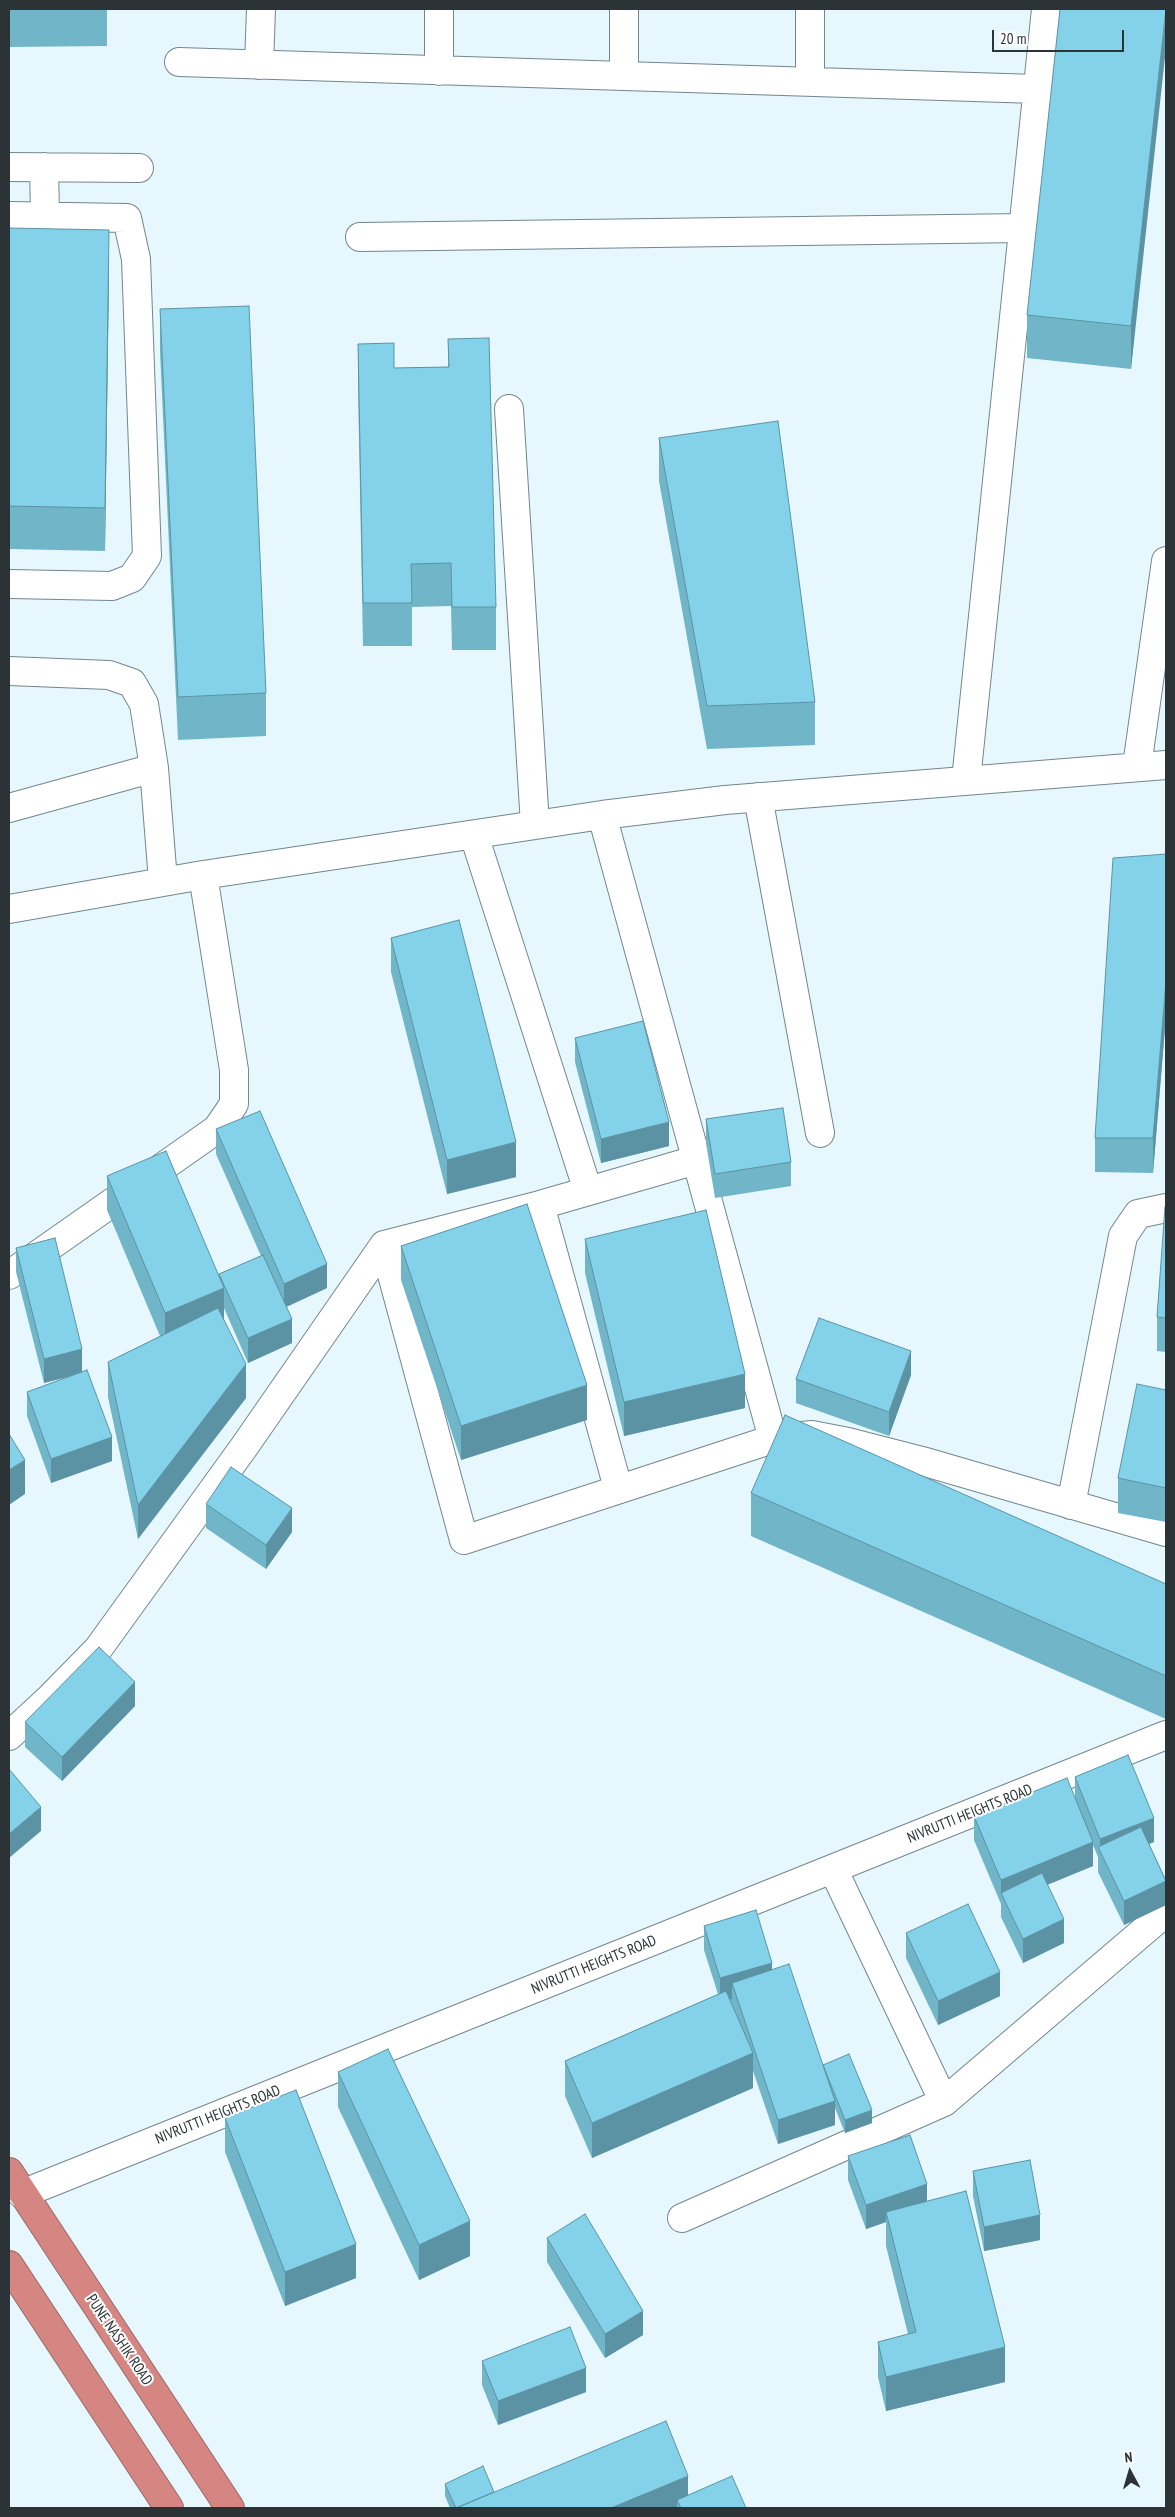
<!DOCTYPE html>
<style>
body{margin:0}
#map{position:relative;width:1175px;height:2517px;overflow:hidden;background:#e6f8fd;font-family:"PT Sans Narrow",sans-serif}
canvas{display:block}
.frame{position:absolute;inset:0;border:10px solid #2b3336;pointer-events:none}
.north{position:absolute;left:1105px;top:2447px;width:50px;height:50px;-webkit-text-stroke:4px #fff;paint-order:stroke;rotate:354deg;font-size:14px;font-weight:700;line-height:20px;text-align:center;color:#2b3336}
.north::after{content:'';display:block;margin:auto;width:18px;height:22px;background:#2b3336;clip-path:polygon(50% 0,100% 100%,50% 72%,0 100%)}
.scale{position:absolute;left:992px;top:30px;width:132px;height:22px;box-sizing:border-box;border:2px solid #2b3336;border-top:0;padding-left:6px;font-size:15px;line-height:18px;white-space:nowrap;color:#2b3336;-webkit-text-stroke:4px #fff;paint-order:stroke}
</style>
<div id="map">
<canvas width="1175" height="2517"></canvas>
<div class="frame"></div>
<div class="north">N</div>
<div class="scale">20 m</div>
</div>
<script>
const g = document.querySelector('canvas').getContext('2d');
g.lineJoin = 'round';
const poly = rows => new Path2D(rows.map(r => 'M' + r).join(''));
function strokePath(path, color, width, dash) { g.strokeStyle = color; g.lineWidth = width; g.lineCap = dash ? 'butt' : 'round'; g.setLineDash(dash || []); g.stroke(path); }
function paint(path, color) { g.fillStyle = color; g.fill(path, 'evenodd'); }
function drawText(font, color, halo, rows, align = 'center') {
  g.font = font + ' "PT Sans Narrow",sans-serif'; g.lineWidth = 4; g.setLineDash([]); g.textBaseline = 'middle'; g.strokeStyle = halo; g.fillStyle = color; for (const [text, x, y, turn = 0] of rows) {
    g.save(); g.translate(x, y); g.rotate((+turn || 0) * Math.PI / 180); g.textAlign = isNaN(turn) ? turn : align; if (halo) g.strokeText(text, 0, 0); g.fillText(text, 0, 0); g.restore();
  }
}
const street = poly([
 [179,62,1037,89],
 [259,65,261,9],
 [439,71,439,9],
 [624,76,624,9],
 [810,82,810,9],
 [9,167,139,168],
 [44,167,45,216],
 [9,216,127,218,136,259,147,556,132,578,112,586,9,584],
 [360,237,1023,228],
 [509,409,535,825],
 [9,671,109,675,132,683,144,704,154,768,163,881],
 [1137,766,1166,561],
 [966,780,1046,9],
 [758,797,820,1133],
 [9,808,154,768],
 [602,815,773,1439],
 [474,835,588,1191],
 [9,909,203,875,602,815,725,800,1166,765],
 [540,1205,618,1488],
 [384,1245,464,1540,773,1439,812,1435,848,1442,922,1461,1166,1532],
 [9,1275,217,1129,234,1104,234,1070,203,875],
 [1071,1505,1123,1236,1138,1214,1166,1208],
 [9,1736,50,1698,98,1649,244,1447,384,1245,540,1205,696,1160],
 [833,1869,944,2102,1166,1912],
 [22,2194,1166,1735],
 [682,2218,944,2102]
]);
const highway = poly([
 [9,2172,230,2508],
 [9,2265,169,2508]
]);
strokePath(street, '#73868d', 30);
strokePath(highway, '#9a6968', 30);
strokePath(street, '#fff', 28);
strokePath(highway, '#d58683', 28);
paint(poly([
 [9,9,107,9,107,46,9,47],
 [1166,9,1131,369,1027,358,1027,315],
 [9,228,109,273,105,551,9,549],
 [160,309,266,693,266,736,178,740,160,352],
 [448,339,496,607,496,650,452,650,451,606,412,607,412,646,363,646,358,387,358,344,394,368,448,367],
 [659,438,815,702,815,745,707,749,659,481],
 [1166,854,1166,1016,1153,1173,1095,1172,1095,1138],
 [391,938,516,1177,447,1194,391,972],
 [575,1038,669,1146,601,1163,575,1062],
 [706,1119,791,1162,791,1186,715,1198,706,1143],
 [216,1129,327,1288,286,1307,292,1343,248,1363,224,1308,224,1319,246,1398,138,1539,108,1397,108,1362,160,1336,107,1210,107,1176,219,1277,219,1274,261,1256,216,1154],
 [1166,1207,1166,1352,1157,1351,1157,1317],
 [585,1239,745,1408,624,1436,585,1273],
 [401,1246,587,1420,461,1460,401,1280],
 [16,1248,82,1371,112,1461,51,1483,27,1416,27,1392,67,1377,44,1383,16,1272],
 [911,1375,889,1436,796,1403,796,1379],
 [1166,1390,1166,1522,1118,1513,1118,1478],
 [751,1493,1166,1584,1166,1719,751,1536],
 [206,1504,292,1532,266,1569,206,1528],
 [135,1706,62,1781,25,1747,25,1722],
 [1075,1777,1154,1842,1149,1844,1166,1880,1166,1905,1124,1925,1098,1872,1098,1857,1093,1845,1093,1866,1047,1885,1064,1943,1023,1963,1001,1917,1001,1904,974,1840,974,1816,1075,1797],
 [704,1926,772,1969,823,2065,872,2123,845,2133,835,2108,835,2125,778,2144,753,2071,753,2088,592,2158,565,2096,565,2061,718,1994,704,1950],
 [906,1933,1000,1996,938,2025,906,1958],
 [338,2072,470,2256,419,2280,338,2107],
 [225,2118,356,2278,285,2306,225,2152],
 [848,2156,927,2201,1005,2382,886,2411,878,2377,878,2342,908,2334,886,2246,886,2222,866,2229,848,2180],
 [973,2171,1040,2240,984,2251,973,2196],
 [547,2238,643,2335,605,2358,547,2262],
 [482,2361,586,2392,498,2425,482,2385],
 [445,2484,494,2492,688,2495,746,2508,450,2508,445,2496]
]), '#71b5c9');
paint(poly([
 [1166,9,1166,48,1131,369,1131,326],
 [109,230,109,273,105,551,105,508],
 [1166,981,1166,1016,1153,1173,1153,1138],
 [669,1122,669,1146,601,1163,601,1139],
 [516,1142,516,1177,447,1194,447,1160],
 [327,1264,327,1288,284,1308,284,1284],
 [224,1288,224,1322,165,1347,165,1313],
 [292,1319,292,1343,248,1363,248,1338],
 [82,1349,82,1373,44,1383,44,1359],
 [911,1351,911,1375,889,1436,889,1412],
 [246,1364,246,1398,138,1539,138,1505],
 [745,1374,745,1408,624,1436,624,1402],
 [587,1385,587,1420,461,1460,461,1426],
 [112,1437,112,1461,51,1483,51,1459],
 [25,1460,25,1494,9,1505,9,1470],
 [292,1508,292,1532,266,1569,266,1545],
 [135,1682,135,1706,62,1781,62,1757],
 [41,1807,41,1831,9,1858,9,1834],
 [1154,1818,1154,1842,1105,1861,1100,1853,1100,1839],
 [1093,1842,1093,1866,1005,1902,1001,1893,1001,1880],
 [1166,1881,1166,1905,1124,1925,1124,1901],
 [1064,1919,1064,1943,1023,1963,1023,1939],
 [772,1963,772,1987,732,1983,732,1999,720,2002,720,1978],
 [1000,1972,1000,1996,938,2025,938,2001],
 [753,2053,753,2088,592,2158,592,2123],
 [835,2101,835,2125,778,2144,778,2120],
 [872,2110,872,2123,845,2133,845,2120],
 [927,2184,927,2209,886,2212,886,2222,866,2229,866,2205],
 [1040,2215,1040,2240,984,2251,984,2227],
 [470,2221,470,2256,419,2280,419,2245],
 [356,2244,356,2278,285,2306,285,2272],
 [643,2311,643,2335,605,2358,605,2334],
 [1005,2347,1005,2382,886,2411,886,2377],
 [586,2368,586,2392,498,2425,498,2401],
 [688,2476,688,2508,677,2500,677,2508,611,2508]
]), '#5c93a4');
const building = poly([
 [1060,9,1166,9,1131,326,1027,315,1060,9],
 [9,228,109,230,105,508,9,506,9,228],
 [249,306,266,693,178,697,160,309,249,306],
 [489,338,496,607,452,607,451,563,411,564,412,603,363,603,358,344,394,343,394,368,449,367,448,339,489,338],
 [778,421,815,702,707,706,659,438,778,421],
 [1166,854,1166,981,1153,1138,1095,1138,1113,858,1166,854],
 [459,920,516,1142,447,1160,391,938,459,920],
 [643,1021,669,1122,601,1139,575,1038,643,1021],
 [783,1108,791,1162,715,1174,706,1119,783,1108],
 [260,1111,327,1264,284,1284,216,1129,260,1111],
 [166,1151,224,1288,165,1313,107,1176,166,1151],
 [527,1204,587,1385,461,1426,401,1246,527,1204],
 [1165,1207,1166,1207,1166,1318,1157,1317,1165,1207],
 [706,1210,745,1374,624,1402,585,1239,706,1210],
 [55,1238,82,1349,44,1359,16,1248,55,1238],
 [263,1255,292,1319,248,1338,219,1274,263,1255],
 [218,1308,246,1364,138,1505,108,1362,218,1308],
 [819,1318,911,1351,889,1412,796,1379,819,1318],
 [87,1370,112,1437,51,1459,27,1392,87,1370],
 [1137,1384,1166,1390,1166,1488,1118,1478,1137,1384],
 [785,1415,1166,1584,1166,1676,751,1493,785,1415],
 [9,1434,25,1460,9,1470,9,1434],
 [231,1467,292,1508,266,1545,206,1504,231,1467],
 [99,1647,135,1682,62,1757,25,1722,99,1647],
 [1128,1755,1154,1818,1100,1839,1075,1777,1128,1755],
 [9,1769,41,1807,9,1834,9,1769],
 [1067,1778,1093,1842,1001,1880,974,1816,1067,1778],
 [1141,1827,1166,1881,1124,1901,1098,1847,1141,1827],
 [1042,1873,1064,1919,1023,1939,1001,1893,1042,1873],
 [968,1904,1000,1972,938,2001,906,1933,968,1904],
 [756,1910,772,1963,720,1978,704,1926,756,1910],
 [789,1964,835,2101,778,2120,732,1983,789,1964],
 [726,1991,753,2053,592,2123,565,2061,726,1991],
 [388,2049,470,2221,419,2245,338,2072,388,2049],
 [849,2054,872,2110,845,2120,823,2065,849,2054],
 [296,2090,356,2244,285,2272,225,2118,296,2090],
 [910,2135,927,2184,866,2205,848,2156,910,2135],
 [1030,2160,1040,2215,984,2227,973,2171,1030,2160],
 [966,2191,1005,2347,886,2377,878,2342,916,2332,886,2212,966,2191],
 [585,2214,643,2311,605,2334,547,2238,585,2214],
 [570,2327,586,2368,498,2401,482,2361,570,2327],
 [666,2421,688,2476,611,2508,456,2508,666,2421],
 [483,2466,494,2492,456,2508,445,2484,483,2466],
 [732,2476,746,2508,681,2508,677,2500,732,2476]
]);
paint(building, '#83d2ea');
strokePath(building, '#5c93a4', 1);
drawText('15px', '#2b3336', '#fff', [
 ["NIVRUTTI HEIGHTS ROAD",970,1814,-22],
 ["NIVRUTTI HEIGHTS ROAD",594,1965,-22],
 ["NIVRUTTI HEIGHTS ROAD",218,2115,-22],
 ["PUNE NASHIK ROAD",119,2340,56]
]);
</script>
